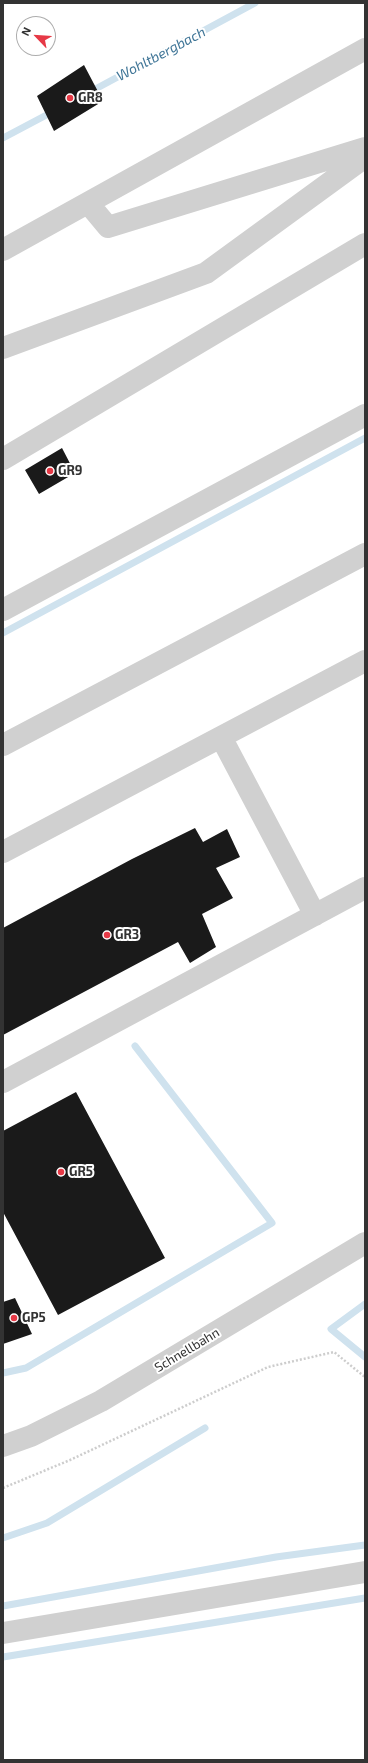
<!DOCTYPE html>
<style>
body{margin:0}
#map{position:relative;width:368px;height:1763px;overflow:hidden;background:#fff;font-family:"Exo 2",sans-serif}
canvas{display:block}
.frame{position:absolute;inset:0;border:4px solid #333;pointer-events:none}
.north{position:absolute;left:16px;top:16px;width:40px;height:40px;box-sizing:border-box;background:#fff;border:1px solid #adadad;border-radius:50%;rotate:295deg;font-size:11px;font-weight:700;line-height:16px;text-align:center;color:#333}
.north::after{content:'';display:block;margin:auto;width:14px;height:18px;background:#e63946;clip-path:polygon(50% 0,100% 100%,50% 72%,0 100%)}
</style>
<div id="map">
<canvas width="368" height="1763"></canvas>
<div class="frame"></div>
<div class="north">N</div>
</div>
<script>
const g = document.querySelector('canvas').getContext('2d');
g.lineJoin = 'round';
const poly = rows => new Path2D(rows.map(r => 'M' + r).join(''));
function strokePath(path, color, width, dash) { g.strokeStyle = color; g.lineWidth = width; g.lineCap = dash ? 'butt' : 'round'; g.setLineDash(dash || []); g.stroke(path); }
function paint(path, color) { g.fillStyle = color; g.fill(path, 'evenodd'); }
function drawText(font, color, halo, rows, align = 'center') {
  g.font = font + ' "Exo 2",sans-serif'; g.lineWidth = 4; g.setLineDash([]); g.textBaseline = 'middle'; g.strokeStyle = halo; g.fillStyle = color; for (const [text, x, y, turn = 0] of rows) {
    g.save(); g.translate(x, y); g.rotate((+turn || 0) * Math.PI / 180); g.textAlign = isNaN(turn) ? turn : align; if (halo) g.strokeText(text, 0, 0); g.fillText(text, 0, 0); g.restore();
  }
}
strokePath(poly([
 [88,93,255,3],
 [3,138,54,111],
 [3,633,365,438],
 [365,1304,331,1329,365,1357],
 [3,1373,26,1368,272,1223,135,1046],
 [3,1538,47,1523,205,1428],
 [3,1606,276,1557,365,1545],
 [3,1657,365,1598]
]), '#cfe2ee', 7);
paint(poly([
 [84,65,103,101,54,131,37,96],
 [62,448,75,473,39,494,25,470],
 [195,828,203,842,227,829,240,857,216,868,233,898,202,914,216,947,190,963,178,942,3,1035,3,928,132,859],
 [76,1092,165,1258,58,1315,3,1212,3,1131],
 [15,1298,32,1334,3,1344,3,1302]
]), '#1a1a1a');
strokePath(poly([
 [3,1488,70,1460,268,1367,334,1352,365,1377]
]), '#cdcdcd', 2.5, [2, 2]);
strokePath(poly([
 [88,203,108,227,365,148],
 [3,250,365,49],
 [3,348,206,273,365,157],
 [3,459,365,244],
 [3,610,365,415],
 [221,737,315,915],
 [3,745,365,554],
 [3,852,365,661],
 [3,1082,365,888],
 [3,1446,31,1436,101,1401,365,1243],
 [3,1633,365,1572]
]), '#d0d0d0', 22);
for (const [x, y, r, color] of [
 [70,98,4,"#e63946"],
 [50,471,4,"#e63946"],
 [107,935,4,"#e63946"],
 [61,1172,4,"#e63946"],
 [14,1318,4,"#e63946"]
]) { const dot = new Path2D(); dot.arc(x, y, r, 0, 2 * Math.PI); g.fillStyle = color; g.fill(dot); strokePath(dot, '#fff', 1.5); }
drawText('bold 13px', '#333', '#fff', [
 ["GR8",78,98],
 ["GR9",58,471],
 ["GR3",115,935],
 ["GR5",69,1172],
 ["GP5",22,1318]
], 'left');
drawText('13px', '#333', '#fff', [
 ["Schnellbahn",187,1350,-31]
]);
drawText('italic 14px', '#3f7597', '#fff', [
 ["Wohltbergbach",161,54,-28]
]);
</script>
